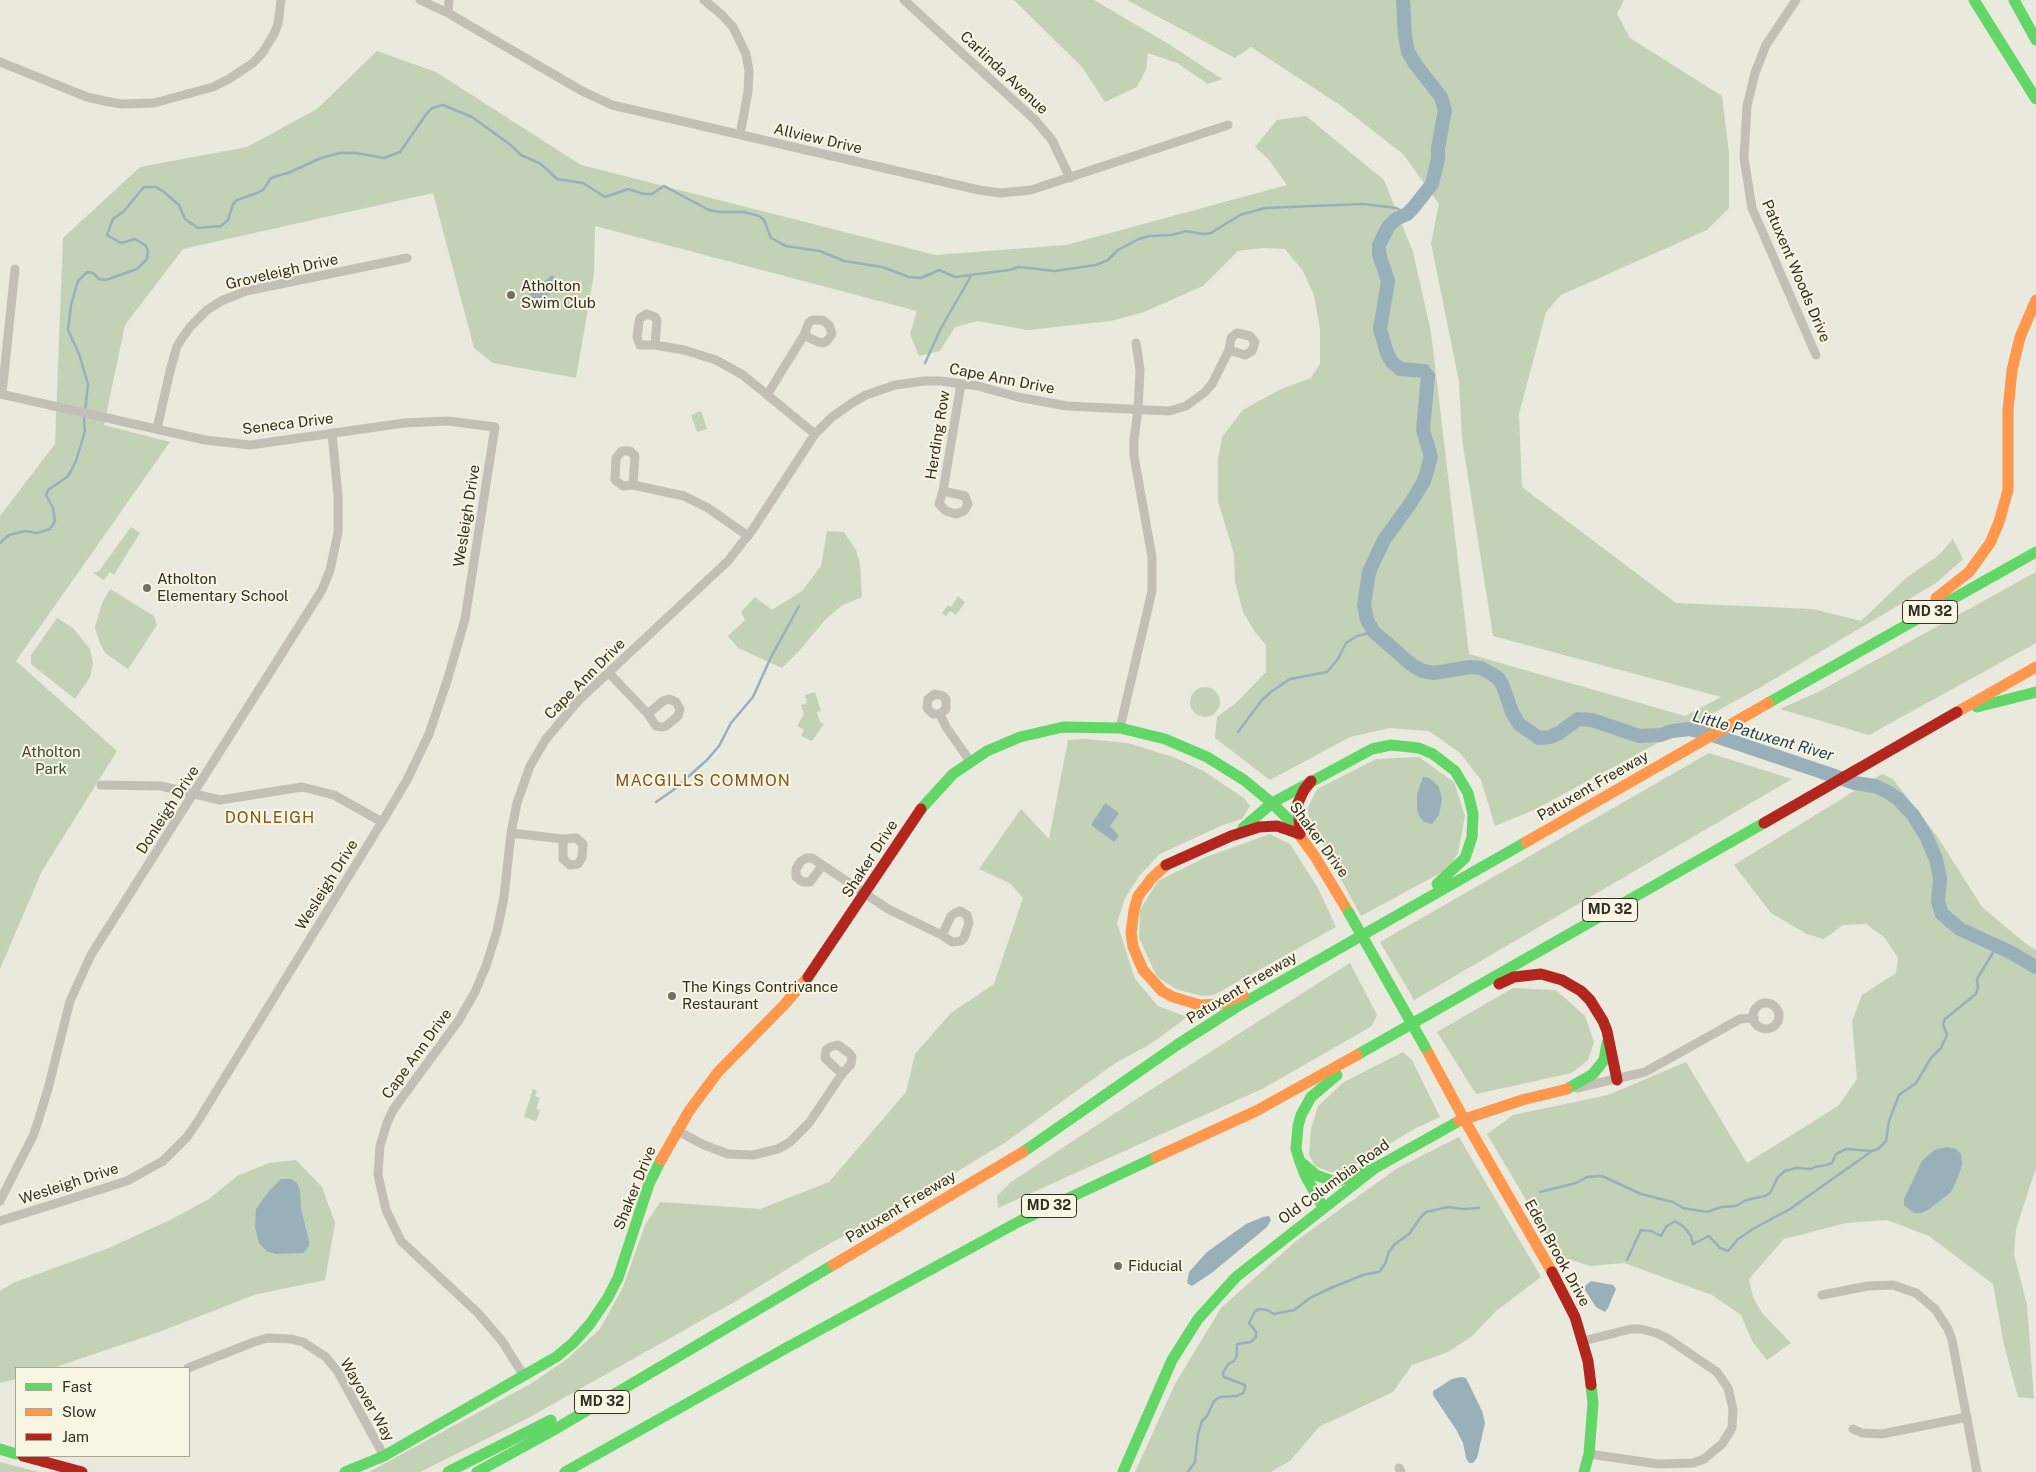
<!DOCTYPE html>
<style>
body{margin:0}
#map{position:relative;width:2036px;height:1472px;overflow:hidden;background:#eae9dd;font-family:"Public Sans",sans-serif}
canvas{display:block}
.legend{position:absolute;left:15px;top:1367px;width:175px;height:90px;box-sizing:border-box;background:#f8f6e2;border:1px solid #a9a696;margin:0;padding:6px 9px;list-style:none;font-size:15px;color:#322e25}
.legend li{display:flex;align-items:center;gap:10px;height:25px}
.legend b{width:25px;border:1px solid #a9a696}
</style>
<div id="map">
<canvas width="2036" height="1472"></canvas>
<ul class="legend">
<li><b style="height:6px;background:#63d668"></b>Fast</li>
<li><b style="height:6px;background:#ff974d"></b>Slow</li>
<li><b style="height:6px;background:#b3261e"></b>Jam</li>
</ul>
</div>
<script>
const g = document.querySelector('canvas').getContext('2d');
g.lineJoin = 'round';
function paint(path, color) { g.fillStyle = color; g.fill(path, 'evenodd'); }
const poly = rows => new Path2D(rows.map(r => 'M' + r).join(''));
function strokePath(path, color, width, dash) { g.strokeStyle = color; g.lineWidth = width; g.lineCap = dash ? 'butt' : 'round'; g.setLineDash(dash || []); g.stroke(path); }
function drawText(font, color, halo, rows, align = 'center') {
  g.font = font + ' "Public Sans",sans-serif'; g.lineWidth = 4; g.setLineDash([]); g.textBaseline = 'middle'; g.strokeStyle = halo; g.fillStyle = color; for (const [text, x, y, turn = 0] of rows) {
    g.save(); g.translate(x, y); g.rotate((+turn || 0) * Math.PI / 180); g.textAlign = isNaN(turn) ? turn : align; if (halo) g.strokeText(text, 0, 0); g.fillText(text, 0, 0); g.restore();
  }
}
paint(poly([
 [1014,0,1094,0,1167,43,1222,79,1208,84,1177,63,1148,53,1146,70,1137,87,1105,102,1082,67],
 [1127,0,1624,0,1617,14,1630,38,1722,96,1729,153,1729,208,1707,230,1561,295,1546,312,1519,414,1522,487,1676,603,1813,609,1861,621,1906,578,1939,555,1953,539,1963,559,1936,583,1761,687,1534,810,1495,826,1481,780,1460,753,1429,731,1390,728,1350,737,1270,780,1215,738,1217,717,1237,702,1266,672,1266,645,1255,632,1243,612,1235,582,1234,554,1218,501,1218,460,1222,437,1243,410,1279,390,1311,378,1320,364,1320,329,1314,295,1303,271,1285,249,1263,248,1238,251,1203,286,1144,312,1111,321,1027,330,978,321,955,327,940,351,919,356,910,334,917,311,595,226,594,274,576,378,493,363,474,348,433,193,183,249,125,325,104,425,170,442,16,661,117,751,42,871,0,969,0,516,55,444,63,238,140,167,247,147,317,109,377,51,436,72,581,165,935,255,1066,245,1287,185,1269,160,1255,147,1277,120,1306,116,1384,180,1413,252,1431,332,1469,654,1685,716,1721,697,1493,636,1462,439,1459,382,1431,243,1439,204,1403,154,1340,105,1251,47,1235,58],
 [701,411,707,429,697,432,691,415],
 [131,527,140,533,114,575,110,572,104,580,93,573,99,571],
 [827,531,844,532,856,550,860,564,862,597,841,606,825,620,799,651,782,668,738,648,728,636,745,620,741,612,755,597,772,610,802,591,821,566],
 [2036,572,2036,643,1869,735,1780,709,1820,691],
 [110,589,154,616,157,625,128,669,105,653,99,641,95,627,102,603],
 [958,596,965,602,956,615,950,611,946,616,942,613,948,605,951,607],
 [57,618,73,628,90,649,93,664,90,677,75,699,31,664,31,655],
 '1190 702a15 15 0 1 1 30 0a15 15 0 1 1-30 0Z',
 [815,692,821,711,817,712,820,722,824,724,812,741,801,736,804,730,797,726,804,714,801,705,807,703,805,695],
 [1085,739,1128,743,1173,757,1202,770,1244,798,1250,806,1242,819,1223,825,1160,854,1140,875,1125,898,1117,923,1135,979,1158,1006,1187,1017,1152,1043,1114,1064,1006,1142,933,1186,808,1256,736,1301,528,1418,420,1472,369,1472,532,1383,567,1359,600,1329,623,1287,645,1225,660,1202,760,1209,829,1182,906,1092,915,1054,951,1013,994,984,1023,898,1011,884,979,869,1021,809,1049,839,1068,740],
 [1709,753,1792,779,1414,1000,1380,942],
 [1419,757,1454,782,1465,816,1458,853,1448,869,1361,916,1311,824,1307,809,1317,789,1376,759],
 [1882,774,1893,779,1937,836,1982,907,2025,943,2036,950,2036,1168,2016,1229,2014,1254,2027,1305,2034,1399,2018,1397,2004,1345,1993,1284,1929,1236,1887,1220,1846,1223,1784,1239,1749,1279,1753,1297,1762,1313,1791,1343,1767,1360,1752,1341,1741,1315,1712,1295,1624,1263,1590,1266,1559,1256,1487,1134,1513,1115,1608,1095,1686,1062,1747,1163,1838,1106,1857,1079,1852,1021,1862,995,1896,973,1898,958,1885,938,1866,924,1843,925,1824,939,1807,934,1771,913,1734,865],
 [1270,834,1290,844,1318,888,1336,927,1214,995,1203,996,1178,990,1157,977,1139,938,1140,910,1158,881,1206,857],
 [1350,963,1377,1015,1372,1026,1264,1088,998,1208,997,1196,1011,1182,1138,1098],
 [1513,988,1556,990,1585,1016,1594,1042,1588,1060,1572,1073,1476,1094,1437,1032],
 [1403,1052,1412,1060,1440,1117,1414,1129,1343,1172,1330,1172,1315,1166,1309,1155,1311,1129,1318,1106,1344,1082],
 [533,1089,537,1091,535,1096,540,1098,536,1109,540,1110,536,1121,524,1117],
 [1459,1137,1541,1277,1496,1311,1471,1337,1448,1352,1412,1365,1393,1392,1319,1427,1290,1461,1271,1472,1135,1472,1175,1384,1221,1308,1296,1241,1396,1169],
 [296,1160,322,1187,335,1223,325,1280,254,1295,159,1332,53,1368,16,1368,16,1379,0,1383,0,1291,13,1283,109,1248,170,1220,209,1199,237,1176,269,1163],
 [0,1462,39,1472,0,1472]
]), '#c3d1b6');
paint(poly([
 [552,275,559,282,540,305,529,294],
 [1423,777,1429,778,1434,782,1439,787,1442,799,1439,815,1432,824,1424,822,1419,816,1417,808,1417,794],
 [1105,803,1119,813,1110,826,1119,836,1114,842,1091,825],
 [1947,1147,1956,1149,1961,1154,1962,1165,1958,1177,1951,1192,1928,1210,1921,1213,1914,1213,1904,1205,1904,1199,1922,1161,1934,1150],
 [281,1179,291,1179,296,1182,300,1190,301,1209,309,1241,309,1246,303,1253,276,1254,268,1252,259,1243,255,1227,256,1209,269,1191],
 [1269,1216,1271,1220,1267,1227,1213,1272,1192,1286,1187,1283,1189,1272,1207,1252,1246,1224,1263,1217],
 [1591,1281,1613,1285,1616,1289,1608,1308,1605,1312,1596,1307,1585,1290,1585,1286],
 [1461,1377,1466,1378,1482,1411,1485,1423,1477,1458,1473,1463,1469,1463,1466,1458,1463,1443,1457,1431,1433,1395,1433,1391,1438,1388,1452,1379]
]), '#99b0bb');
strokePath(poly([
 [925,363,941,328,971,276],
 [0,543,9,535,25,531,37,533,50,529,55,521,53,508,46,495,48,490,67,477,71,471,76,461,85,431,84,421,88,384,79,354,68,330,71,305,78,281,86,273,89,272,93,273,99,279,106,280,137,269,147,259,148,250,145,245,135,239,121,243,107,235,113,219,124,211,144,187,156,187,164,192,179,205,185,219,198,228,221,226,228,220,233,204,237,200,257,193,263,190,271,178,277,176,288,173,321,158,340,153,356,153,384,158,400,152,427,113,432,108,443,105,472,117,512,146,521,155,541,164,557,179,583,183,605,197,628,189,644,194,652,194,664,186,709,210,719,212,744,212,759,216,764,220,771,238,786,246,820,251,844,261,882,267,909,277,921,278,939,270,955,277,1009,270,1019,267,1055,271,1096,265,1108,260,1118,250,1139,239,1149,236,1172,235,1186,231,1203,234,1211,233,1240,215,1265,208,1363,204,1396,208,1407,214],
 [1238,732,1262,700,1271,692,1290,679,1327,672,1338,659,1346,643,1357,636,1374,632],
 [656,802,672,791,707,760,719,746,731,723,753,697,771,657,799,606],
 [1540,1192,1576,1183,1587,1177,1602,1176,1641,1194,1673,1202,1683,1208,1707,1212,1721,1207,1736,1206,1746,1200,1765,1196,1770,1193,1778,1177,1785,1171,1796,1168,1811,1169,1815,1167,1826,1165,1832,1163,1836,1154,1846,1149,1872,1151,1878,1149,1886,1141,1889,1121,1899,1095,1916,1083,1931,1058,1941,1048,1947,1035,1943,1024,1945,1019,1976,994,1978,987,1977,979,1997,946],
 [1627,1260,1641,1230,1651,1231,1661,1236,1666,1227,1675,1221,1684,1227,1691,1236,1693,1244,1709,1236,1720,1248,1728,1251,1738,1239,1753,1229,1790,1209,1872,1151],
 [1188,1472,1195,1462,1198,1434,1202,1421,1207,1416,1214,1401,1220,1397,1237,1396,1243,1393,1245,1389,1245,1385,1224,1377,1223,1373,1228,1364,1234,1361,1237,1355,1237,1344,1251,1342,1256,1337,1256,1332,1249,1323,1255,1311,1260,1309,1267,1310,1274,1314,1294,1310,1310,1298,1333,1287,1363,1275,1379,1272,1385,1264,1389,1252,1394,1245,1410,1233,1420,1218,1426,1212,1448,1207,1463,1209,1479,1208]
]), '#99b0bb', 2.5);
strokePath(poly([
 [1403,0,1405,36,1408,52,1416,65,1441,97,1445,110,1438,148,1438,159,1432,184,1413,208,1407,214,1396,219,1388,227,1379,245,1379,254,1388,281,1380,329,1387,353,1392,362,1400,369,1424,371,1428,376,1423,430,1431,457,1424,481,1412,501,1384,540,1369,572,1364,605,1367,620,1374,632,1412,665,1423,671,1434,673,1470,667,1481,668,1490,673,1498,678,1503,686,1512,712,1519,724,1539,738,1550,737,1559,733,1578,719,1592,720,1639,736,1661,735,1672,731,1689,729,1710,734,1855,783,1875,786,1888,792,1898,799,1913,815,1926,836,1936,859,1940,879,1938,902,1942,914,1960,929,2010,952,2036,967]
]), '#99b0bb', 14);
strokePath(poly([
 [420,0,448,13,582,91,612,105,979,190,1001,193,1031,190,1228,125],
 [704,0,722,15,733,27,746,54,749,71,748,92,740,135],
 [904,0,1035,120,1052,140,1070,178],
 [1796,0,1766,45,1755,73,1747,106,1744,158,1752,208,1816,355],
 [448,13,449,0],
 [0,62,87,97,105,101,121,104,154,103,213,87,229,79,253,63,263,52,274,34,278,24,281,0],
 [655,345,657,320,655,317,647,314,640,318,639,322,637,337,640,345,655,345,684,350,716,360,743,375,815,434],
 [0,394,205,440,250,445,404,423,448,421,495,427,465,619,448,678,429,734,407,780,385,817,198,1121,187,1137,163,1161,127,1181,0,1221],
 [2,394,15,269],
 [767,395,804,335,809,322,813,320,822,320,829,325,832,334,827,341,823,343,818,342,804,335],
 [157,429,170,371,177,346,190,327,207,310,221,301,246,291,407,258],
 [633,485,623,486,615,480,616,458,622,451,630,451,635,456,633,485,684,496,708,508,748,536],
 [943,491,965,496,968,504,964,511,956,514,946,511,939,504,943,491,961,384],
 [609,673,648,714,656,726,662,727,666,726,678,716,680,709,676,702,669,699,663,701,648,714],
 [940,714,946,709,946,699,943,696,935,694,928,699,927,708,933,714,940,714,946,727,970,761],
 [1120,728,1152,591,1152,557,1134,456,1134,439,1138,410,1140,370,1136,343],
 [101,785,161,786,220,800,302,787,334,795,382,822],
 [511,833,563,839,563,859,570,865,578,864,582,858,583,844,576,838,563,839],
 [822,866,810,882,803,882,796,877,796,869,801,861,807,858,812,858,888,909,942,935,951,916,955,913,960,911,967,915,969,923,964,938,961,941,952,942,942,935],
 '1753 1016a13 13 0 1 1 26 0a13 13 0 1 1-26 0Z',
 [1577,1088,1645,1072,1740,1019,1754,1018],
 [676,1130,704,1145,728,1154,753,1155,778,1149,790,1142,809,1123,842,1074,851,1064,852,1057,849,1053,838,1045,830,1047,826,1050,825,1058,842,1074],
 [0,1201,34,1134,48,1089,70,1001,91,955,322,590,330,570,338,533,338,496,332,433],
 [1822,1295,1868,1286,1893,1285,1916,1293,1935,1309,1948,1329,1952,1340,1977,1472],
 [1583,1341,1631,1329,1641,1329,1656,1333,1667,1338,1717,1372,1728,1388,1733,1409,1732,1428,1722,1444,1704,1459,1693,1463,1658,1464,1589,1454],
 [188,1368,254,1342,267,1338,291,1339,303,1342,326,1357,338,1372,384,1456],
 [524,1376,502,1341,478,1313,401,1241,386,1210,378,1175,380,1146,387,1123,393,1110,459,1020,475,992,486,966,497,931,504,897,511,833,517,803,530,766,546,739,578,701,728,561,753,529,815,434,832,417,852,403,866,395,895,385,924,381,940,381,978,386,1018,397,1067,406,1169,411,1186,406,1205,392,1212,384,1229,350,1245,355,1252,351,1255,342,1250,336,1237,333,1231,338,1229,350],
 [1853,1429,1862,1433,1882,1434,1967,1417],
 [1399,1468,1401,1472]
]), '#c2c0b6', 9);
strokePath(poly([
 [1974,0,2036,99],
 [2014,0,2036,40],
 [1768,703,2036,552],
 [1977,707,2036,692],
 [921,809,953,774,987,751,1020,737,1063,727,1120,728,1165,739,1207,757,1244,780,1272,803,1287,818,1297,832],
 [1243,828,1272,803,1372,749,1391,745,1419,748,1433,754,1455,771,1468,793,1473,814,1472,837,1465,858,1437,884],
 [1357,1055,1764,823],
 [1567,1089,1593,1074,1604,1060,1607,1043],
 [1023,1152,1177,1045,1238,1006,1526,842],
 [1302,1163,1316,1175,1335,1182,1375,1168],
 [1323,1207,1305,1175,1300,1162,1296,1149,1298,1126,1301,1115,1311,1097,1337,1075],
 [0,1449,16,1454],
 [345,1472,384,1456,556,1357,573,1343,590,1324,607,1299,618,1278,649,1184,661,1160],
 [448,1472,551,1420],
 [477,1472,552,1431,833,1265],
 [565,1472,788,1347,1020,1221,1156,1157],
 [1123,1472,1172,1360,1198,1319,1236,1277,1375,1168,1459,1121],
 [1584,1472,1589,1454,1593,1403,1591,1385]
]), '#63d668', 11);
strokePath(poly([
 [1936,598,1969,572,1990,543,1999,522,2008,490,2008,410,2012,370,2020,337,2036,300],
 [1957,712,2036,667],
 [1297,832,1314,855,1349,913],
 [1526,842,1768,703],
 [1166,865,1152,878,1138,896,1134,910,1131,933,1133,947,1143,970,1162,991,1173,997,1200,1005,1221,1004,1243,995],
 [1425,1047,1464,1119,1552,1272],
 [1459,1121,1522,1100,1567,1089],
 [1156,1157,1256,1111,1357,1055],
 [661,1160,689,1111,718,1072,784,1005,808,977],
 [833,1265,1023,1152]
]), '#ff974d', 11);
strokePath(poly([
 [1764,823,1957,712],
 [1166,865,1231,836,1259,827,1277,826,1300,834,1298,803,1304,790,1311,781],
 [808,977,921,809],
 [1499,984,1514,977,1541,974,1562,980,1581,991,1590,1000,1603,1021,1607,1031,1617,1080],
 [1552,1272,1575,1317,1588,1361,1591,1385],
 [23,1456,82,1472]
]), '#b3261e', 11);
strokePath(poly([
 [1349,913,1425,1047]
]), '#63d668', 11);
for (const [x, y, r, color] of [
 [511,295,5,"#726f65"],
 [147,588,5,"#726f65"],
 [672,996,5,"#726f65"],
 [1118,1266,5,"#726f65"]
]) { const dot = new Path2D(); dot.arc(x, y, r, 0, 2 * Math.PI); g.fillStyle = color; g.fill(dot); strokePath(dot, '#f8f6e2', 2); }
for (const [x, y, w] of [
 [1930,612,55],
 [1610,910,55],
 [1049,1206,55],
 [602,1402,55]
]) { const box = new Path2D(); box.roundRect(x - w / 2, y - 11.5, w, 23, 4); g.fillStyle = '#f8f6e2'; g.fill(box); strokePath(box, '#322e25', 1); }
drawText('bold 14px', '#322e25', null, [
 ["MD 32",1930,612],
 ["MD 32",1610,910],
 ["MD 32",1049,1206],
 ["MD 32",602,1402]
]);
drawText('15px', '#322e25', '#f8f6e2', [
 ["Carlinda Avenue",1004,73,43],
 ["Allview Drive",818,139,13],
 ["Patuxent Woods Drive",1796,271,67],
 ["Groveleigh Drive",282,272,-13],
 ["Cape Ann Drive",1002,379,11],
 ["Seneca Drive",288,424,-7],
 ["Herding Row",938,435,-81],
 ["Wesleigh Drive",467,516,-81],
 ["Cape Ann Drive",585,679,-45],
 ["Patuxent Freeway",1593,786,-30],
 ["Donleigh Drive",168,810,-57],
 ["Shaker Drive",1319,840,54],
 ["Shaker Drive",870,859,-57],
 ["Wesleigh Drive",327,885,-58],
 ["Patuxent Freeway",1242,988,-31],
 ["Cape Ann Drive",417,1054,-54],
 ["Old Columbia Road",1334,1182,-36],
 ["Wesleigh Drive",69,1184,-18],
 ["Shaker Drive",635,1188,-68],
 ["Patuxent Freeway",901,1207,-31],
 ["Eden Brook Drive",1557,1253,61],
 ["Wayover Way",367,1400,60]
]);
drawText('15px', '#322e25', '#f8f6e2', [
 ["Atholton",521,286],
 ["Swim Club",521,303],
 ["Atholton",157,579],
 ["Elementary School",157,596],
 ["The Kings Contrivance",682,987],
 ["Restaurant",682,1004],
 ["Fiducial",1128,1266]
], 'left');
drawText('15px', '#345029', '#f8f6e2', [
 ["Atholton",51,752],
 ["Park",51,769]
]);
drawText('italic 16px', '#1c3c52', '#f8f6e2', [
 ["Little Patuxent River",1763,736,16]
]);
g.letterSpacing = '1px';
drawText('16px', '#7f5820', '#f8f6e2', [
 ["MACGILLS COMMON",703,781],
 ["DONLEIGH",270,818]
]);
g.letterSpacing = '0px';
</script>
